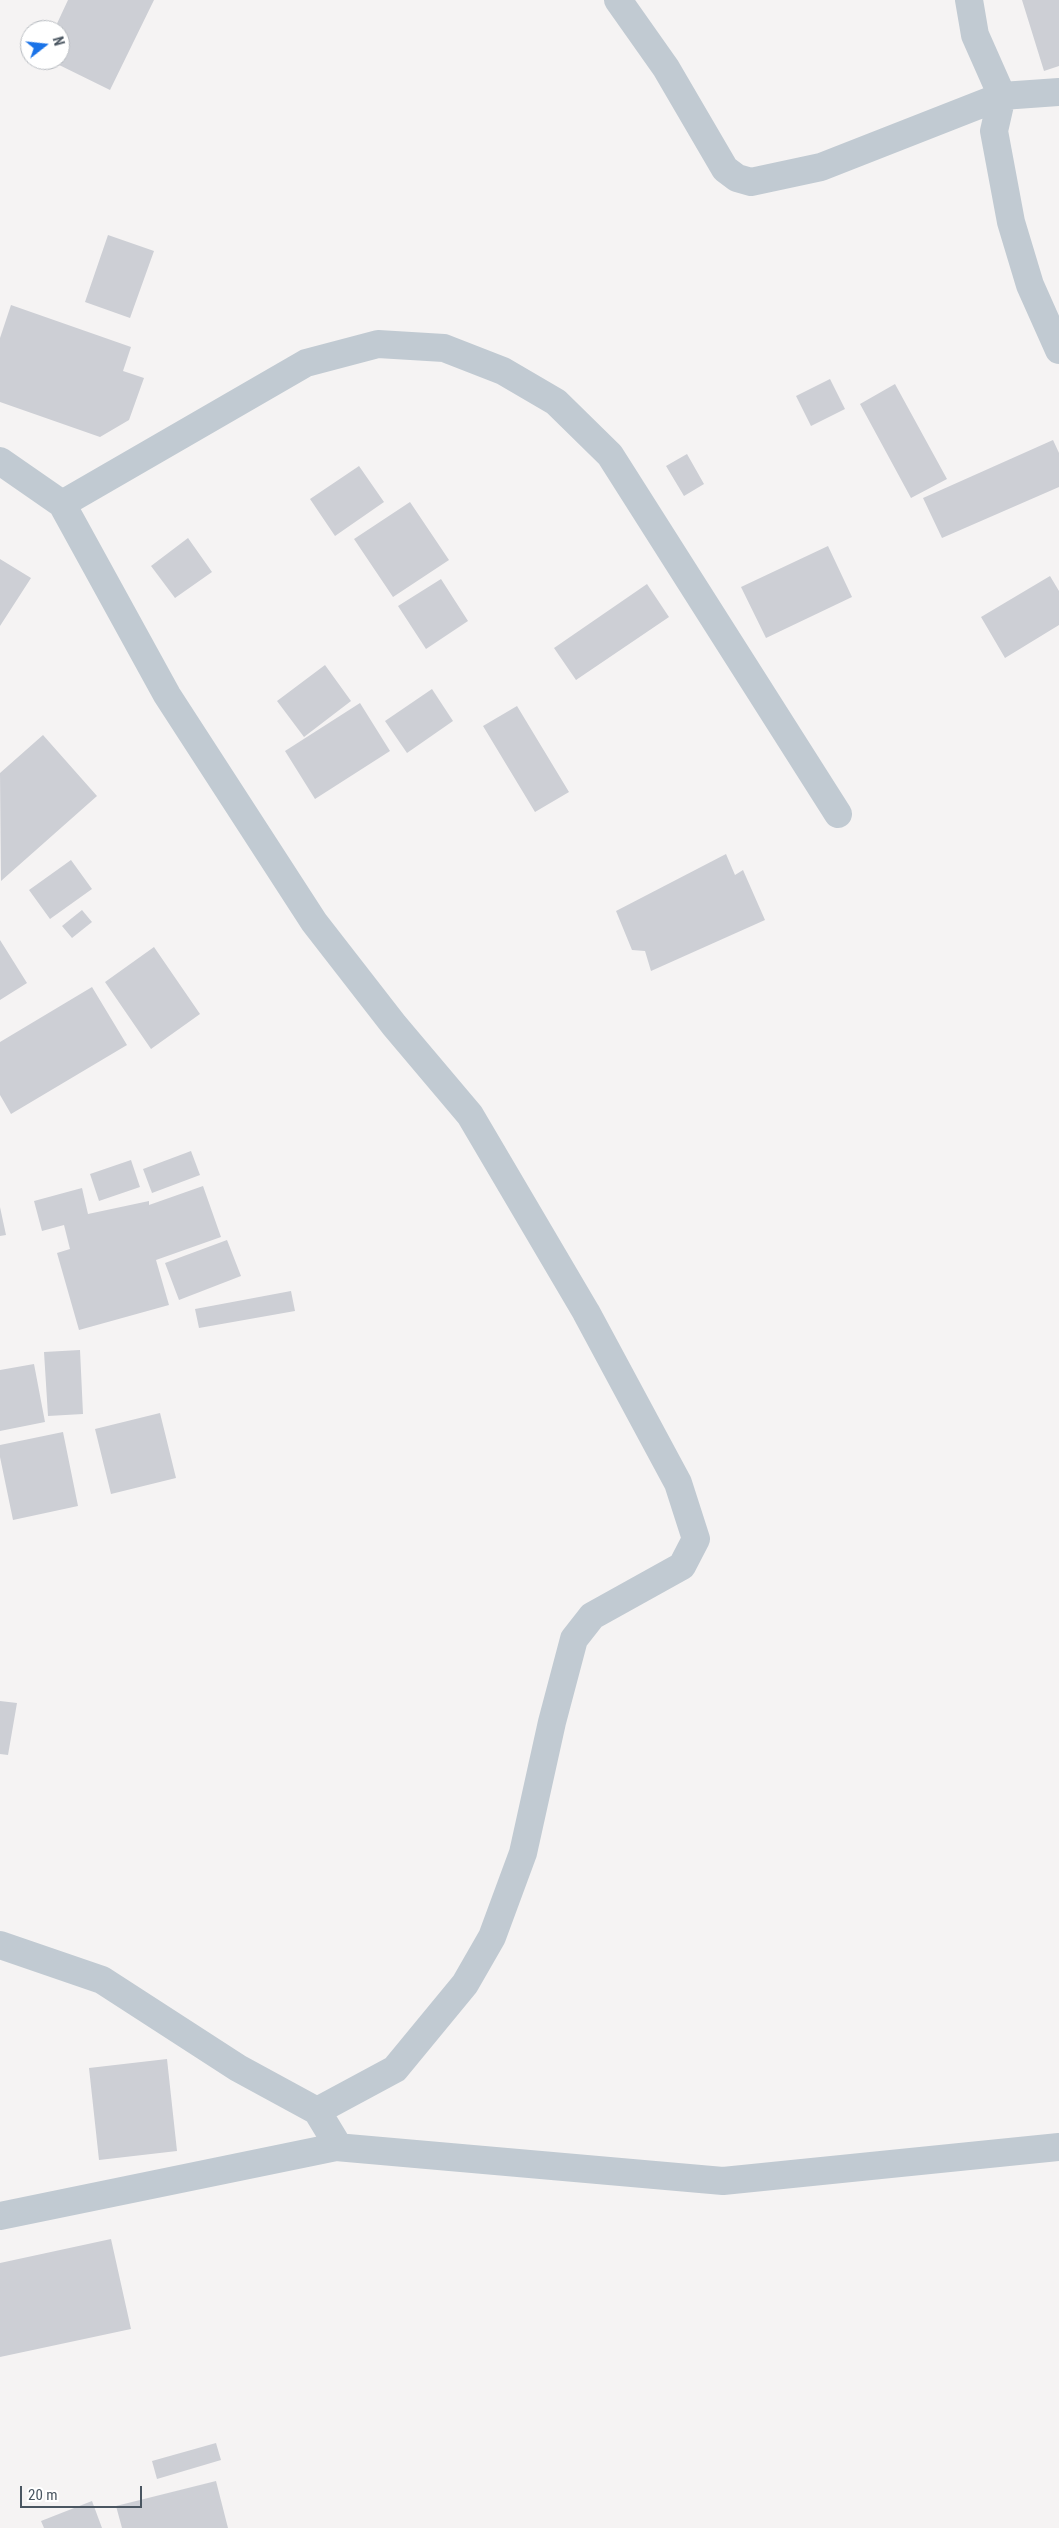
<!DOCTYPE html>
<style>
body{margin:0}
#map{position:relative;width:1059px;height:2528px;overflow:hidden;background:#f5f3f3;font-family:"Roboto Condensed",sans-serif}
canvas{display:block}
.north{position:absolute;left:20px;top:20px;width:50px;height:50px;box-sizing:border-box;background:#fff;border:1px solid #b7bbc0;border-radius:50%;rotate:74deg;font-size:14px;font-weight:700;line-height:20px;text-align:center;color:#4a5661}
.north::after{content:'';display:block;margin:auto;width:18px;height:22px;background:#1a73e8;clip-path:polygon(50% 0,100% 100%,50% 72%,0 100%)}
.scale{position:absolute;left:20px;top:2486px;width:122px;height:22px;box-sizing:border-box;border:2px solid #4a5661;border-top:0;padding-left:6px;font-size:15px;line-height:18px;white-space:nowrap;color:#4a5661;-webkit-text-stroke:4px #fff;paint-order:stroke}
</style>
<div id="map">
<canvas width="1059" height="2528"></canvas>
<div class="north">N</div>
<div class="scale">20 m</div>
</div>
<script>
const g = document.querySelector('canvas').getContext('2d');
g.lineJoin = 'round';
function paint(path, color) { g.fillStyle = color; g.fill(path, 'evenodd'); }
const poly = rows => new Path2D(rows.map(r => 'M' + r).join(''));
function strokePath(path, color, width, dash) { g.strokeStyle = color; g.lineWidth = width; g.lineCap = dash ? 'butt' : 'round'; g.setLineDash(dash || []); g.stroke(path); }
paint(poly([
 [68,0,154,0,110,90,49,60,60,60,60,30,54,30],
 [1022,0,1059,0,1059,66,1044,71],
 [108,235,154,251,130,318,85,302],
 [11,305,131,347,123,371,144,378,129,420,100,437,0,402,0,338],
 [830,379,845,409,811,426,796,396],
 [895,384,947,479,911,498,860,404],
 [1053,440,1059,453,1059,487,942,538,923,498],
 [687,454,704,484,684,496,666,466],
 [359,466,384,502,335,536,310,499],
 [410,502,449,560,393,597,354,539],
 [188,538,212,572,175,598,151,566],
 [828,546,852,597,766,638,741,587],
 [0,559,31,578,0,626],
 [1050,576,1059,591,1059,625,1005,658,981,617],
 [441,579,468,621,426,649,398,606],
 [647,584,669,617,576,680,554,648],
 [325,665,351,701,304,737,277,701],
 [432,689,453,721,407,753,385,721],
 [360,703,390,751,315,799,285,751],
 [517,706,569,792,535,812,483,726],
 [43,735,97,796,1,881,0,773],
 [726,854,735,875,743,870,765,920,651,971,645,951,632,950,616,911],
 [71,860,92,889,50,919,29,890],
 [82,910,92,922,72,938,62,926],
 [0,940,27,983,0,1000],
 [154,947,200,1014,151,1049,105,982],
 [92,987,127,1045,11,1114,0,1095,0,1042],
 [191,1151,200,1175,152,1193,143,1169],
 [131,1160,140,1187,99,1201,90,1174],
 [203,1186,221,1237,156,1260,169,1305,79,1330,57,1253,70,1249,64,1225,42,1231,34,1201,82,1188,88,1214,149,1201,149,1205],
 [0,1207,6,1235,0,1236],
 [227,1240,241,1276,179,1300,165,1263],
 [291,1291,295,1311,199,1328,195,1309],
 [80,1350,83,1414,48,1416,44,1352],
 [34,1364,45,1422,0,1431,0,1370],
 [160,1413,176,1478,111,1494,95,1429],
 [63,1432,78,1506,13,1520,0,1457,0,1445],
 [0,1701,17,1703,8,1755,0,1754],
 [167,2059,177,2151,99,2160,89,2068],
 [111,2239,131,2329,0,2357,0,2263],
 [216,2443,221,2460,157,2479,152,2461],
 [216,2481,228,2528,122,2528,116,2506],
 [92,2501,102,2528,44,2528,41,2521]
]), '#cdcfd5');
strokePath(poly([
 [618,0,666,68,725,169,737,178,751,182,821,167,1002,96,1059,92],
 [969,0,975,35,1002,96,994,131,1011,222,1030,285,1059,350],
 [0,461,62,504,167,695,314,922,394,1025,470,1115,586,1312,678,1483,696,1539,682,1566,592,1616,574,1639,552,1722,523,1853,492,1937,465,1984,395,2069,317,2111],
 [62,504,306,363,378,344,444,348,503,371,556,402,610,455,838,814],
 [0,1945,102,1980,238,2068,317,2111,337,2144,336,2147],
 [0,2216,336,2147,723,2181,1059,2147]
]), '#c1cad2', 28);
</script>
